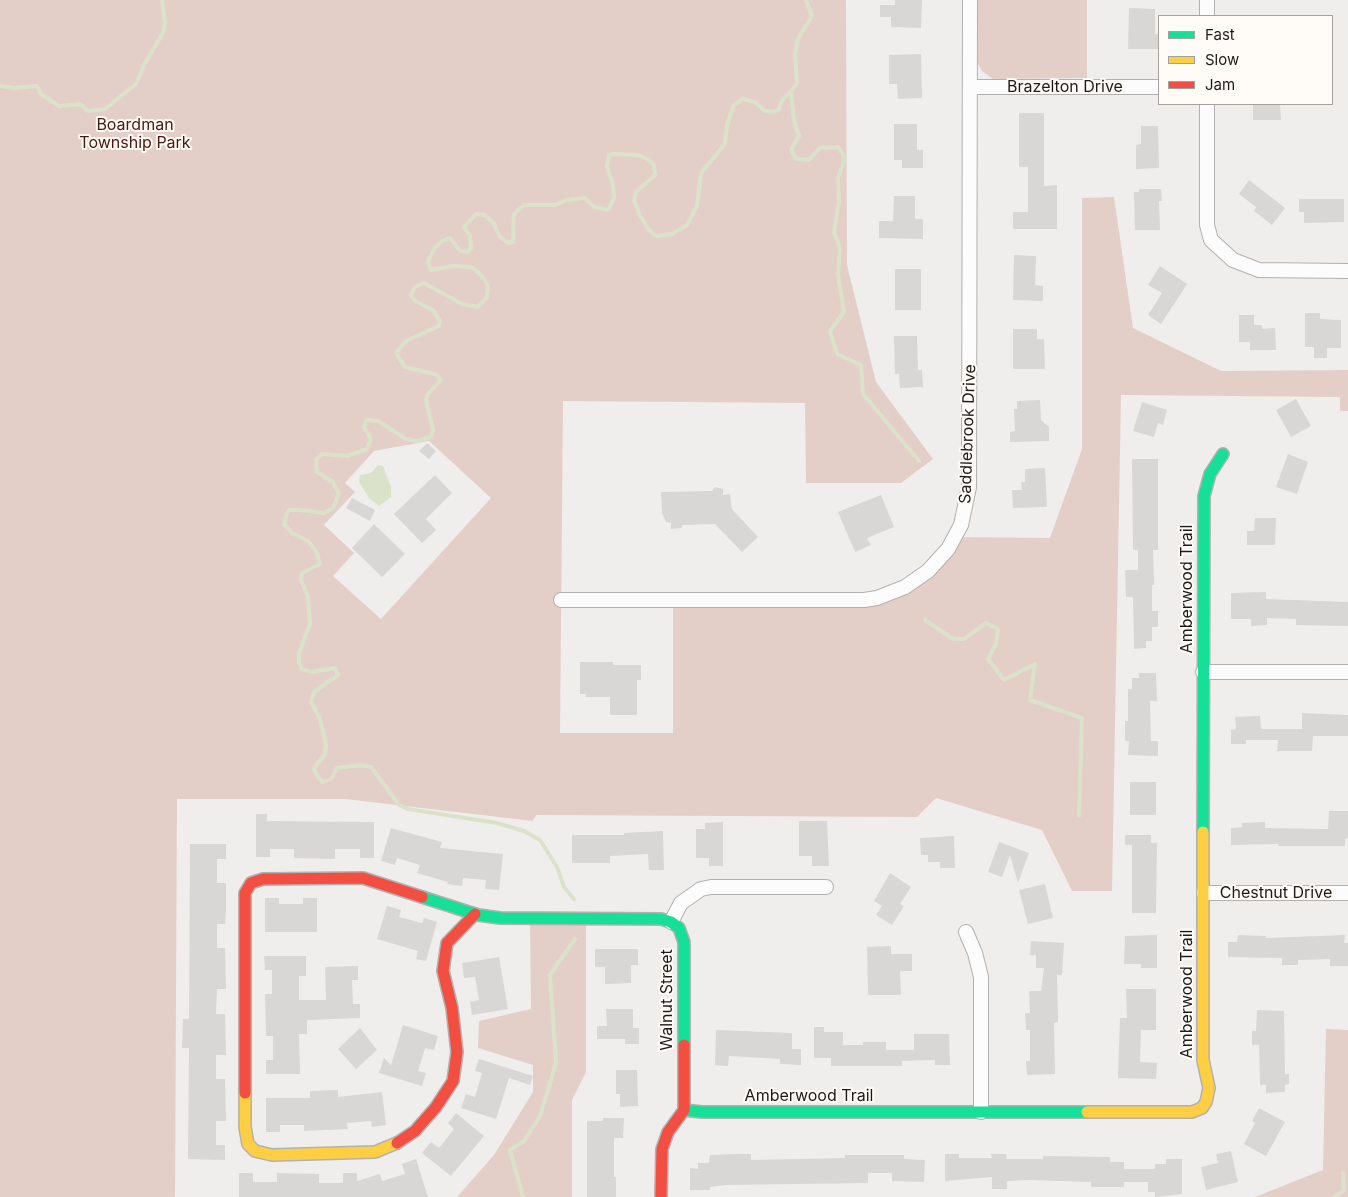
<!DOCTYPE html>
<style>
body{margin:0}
#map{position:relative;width:1348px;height:1197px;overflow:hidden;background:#f0eeec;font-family:Inter,sans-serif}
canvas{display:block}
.legend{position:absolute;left:1158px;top:15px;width:175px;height:90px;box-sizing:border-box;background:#fffcf8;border:1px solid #a4a29f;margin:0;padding:6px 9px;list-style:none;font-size:15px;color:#1c1b19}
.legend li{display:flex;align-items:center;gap:10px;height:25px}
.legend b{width:25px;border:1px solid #a4a29f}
</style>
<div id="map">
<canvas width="1348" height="1197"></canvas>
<ul class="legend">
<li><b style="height:6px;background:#16e098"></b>Fast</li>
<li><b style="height:6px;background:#ffcf43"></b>Slow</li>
<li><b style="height:6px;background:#f24e42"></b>Jam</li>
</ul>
</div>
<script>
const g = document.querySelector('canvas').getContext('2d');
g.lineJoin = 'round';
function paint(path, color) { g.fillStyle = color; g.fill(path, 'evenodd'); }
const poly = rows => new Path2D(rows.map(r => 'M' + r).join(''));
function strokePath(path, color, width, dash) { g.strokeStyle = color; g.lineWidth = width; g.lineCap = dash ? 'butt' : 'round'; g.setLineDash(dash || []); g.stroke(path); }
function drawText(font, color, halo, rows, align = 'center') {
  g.font = font + ' Inter,sans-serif'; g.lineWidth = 4; g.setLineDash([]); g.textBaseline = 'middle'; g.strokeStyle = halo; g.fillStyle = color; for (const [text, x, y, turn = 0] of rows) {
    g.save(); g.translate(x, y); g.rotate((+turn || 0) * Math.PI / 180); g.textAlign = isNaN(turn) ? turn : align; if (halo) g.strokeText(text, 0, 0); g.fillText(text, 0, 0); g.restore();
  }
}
paint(poly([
 [0,0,846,0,847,265,876,382,933,459,901,483,806,483,805,403,563,401,560,733,673,733,673,600,850,601,905,587,955,537,1050,538,1082,449,1082,198,1114,197,1133,328,1221,371,1348,370,1348,411,1340,411,1340,397,1121,395,1112,891,1072,891,1042,830,936,798,917,817,536,815,533,821,345,799,177,799,175,1197,0,1197],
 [429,441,491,498,381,619,333,576,354,553,324,525,355,492,345,483,374,451],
 [978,0,1087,0,1087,78,993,79,982,71,976,60],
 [530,918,586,918,586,1072,572,1100,572,1197,457,1197,494,1155,533,1092,533,1065,478,1048,479,1021,531,1009],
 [1326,1029,1348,1030,1348,1197,1255,1197,1323,1170]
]), '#e4cec8');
paint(poly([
 [378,465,383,466,391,487,391,497,379,506,369,498,359,482,360,475,371,473]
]), '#dae3ca');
strokePath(poly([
 [0,86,14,88,37,86,41,94,59,106,80,104,88,111,105,109,136,84,144,65,163,33,165,23,162,0],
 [791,91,794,121,799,136,791,150,796,159,809,160,820,148,838,147,845,158,838,178,839,201,834,232,840,248,838,275,844,312,830,331,837,354,861,365,863,394,919,461],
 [925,620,953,639,964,639,986,623,998,629,996,644,988,659,1004,680,1035,664,1030,700,1082,718,1079,816],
 [574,899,564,887,557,867,540,840,524,831,497,823,408,809,399,805,371,767,360,765,337,768,331,779,323,782,317,776,314,769,325,754,326,744,320,719,311,702,314,692,338,675,335,668,311,672,302,669,299,663,299,653,310,624,308,596,301,580,302,573,320,564,316,551,308,541,292,533,284,524,287,513,289,510,299,510,324,513,333,508,339,494,333,482,317,472,316,460,322,454,347,456,367,449,371,439,364,427,366,420,378,421,406,439,418,441,431,437,433,430,426,400,428,394,441,380,437,375,405,367,396,353,406,341,439,326,440,321,433,310,415,301,411,296,415,287,424,283,462,304,478,307,487,297,488,286,483,277,472,267,454,266,431,270,428,262,434,249,442,241,450,238,460,251,468,252,471,248,470,236,464,227,476,214,485,215,494,224,500,237,509,243,513,242,514,214,524,205,556,205,566,200,585,198,594,207,608,210,614,198,613,185,607,167,609,155,613,154,638,155,648,159,654,165,655,175,636,192,634,200,640,216,649,230,656,236,672,234,687,225,697,206,701,173,725,144,727,125,734,105,743,99,755,102,765,111,774,112,779,109,781,102,797,84,795,54,798,39,812,16,806,0],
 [523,1197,510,1150,524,1141,540,1116,556,1063,550,975,575,939],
 [1334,1197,1344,1190,1343,1173]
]), '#dae3ca', 4);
paint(poly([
 [895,0,922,0,921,28,891,27,891,17,880,17,880,5,895,5],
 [1129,8,1155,9,1155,34,1159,34,1159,49,1128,49],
 [921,54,922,98,898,99,897,84,889,84,889,55],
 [1280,104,1281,120,1253,120,1253,105],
 [1019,113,1044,113,1044,186,1057,185,1057,229,1013,229,1013,212,1028,212,1028,167,1019,167],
 [894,124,917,124,917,150,923,150,923,168,902,168,902,160,894,160],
 [1141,126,1158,126,1159,168,1136,169,1136,145,1141,144],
 [1249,180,1285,208,1272,225,1254,211,1256,207,1239,194],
 [1139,189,1161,189,1162,201,1159,201,1160,230,1135,230,1134,192,1139,192],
 [894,196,915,196,915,219,923,219,923,239,879,238,879,221,893,221],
 [1299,199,1344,199,1344,222,1304,223,1304,212,1299,212],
 [1014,255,1036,256,1035,285,1043,286,1043,301,1013,300],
 [1160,266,1187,284,1161,324,1148,315,1162,293,1148,285],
 [895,269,921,269,921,310,895,310],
 [1305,313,1320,313,1320,319,1341,320,1341,348,1327,348,1327,358,1314,358,1314,347,1305,347],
 [1239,315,1254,315,1254,325,1262,325,1262,329,1275,328,1276,350,1250,350,1250,342,1239,342],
 [1013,329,1037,329,1037,339,1044,339,1045,369,1013,369],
 [894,336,917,336,918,370,922,370,923,387,900,388,899,374,895,374],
 [1296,399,1311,426,1291,437,1276,410],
 [1040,400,1041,420,1049,427,1049,441,1010,442,1010,432,1015,431,1014,409,1017,409,1017,401],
 [1142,402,1167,410,1163,425,1158,423,1154,437,1133,431],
 [427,443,436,451,429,459,419,451],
 [1288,454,1308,462,1297,494,1276,487],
 [1132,459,1158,459,1158,550,1153,550,1154,585,1152,585,1152,611,1158,611,1158,627,1152,627,1152,641,1146,641,1146,648,1134,649,1133,597,1126,597,1125,570,1138,570,1138,550,1133,550],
 [1045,468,1047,507,1013,508,1012,490,1022,490,1021,482,1025,482,1025,469],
 [435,475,452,493,426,519,436,530,422,543,394,514],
 [715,487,723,489,723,495,730,494,732,509,758,537,742,552,715,524,682,525,682,528,671,529,671,523,666,522,662,513,661,492,712,491],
 [881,495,894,527,867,538,871,545,855,552,838,512],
 [352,498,375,510,370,521,346,508],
 [1255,518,1276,518,1275,545,1247,545,1247,531,1254,531],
 [374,524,405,554,382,577,352,548],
 [1266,592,1266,599,1348,602,1348,626,1296,625,1296,619,1267,618,1267,625,1251,626,1251,619,1231,619,1231,593],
 [580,662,613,662,613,665,641,665,641,680,637,680,637,715,610,715,610,697,586,697,586,694,580,694],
 [1139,673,1156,673,1157,701,1150,701,1151,741,1158,741,1158,756,1128,755,1129,741,1125,741,1125,721,1128,721,1128,689,1132,689,1132,678,1139,678],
 [1302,713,1348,715,1348,736,1313,736,1312,751,1277,751,1278,740,1246,740,1246,744,1231,744,1231,730,1236,729,1235,717,1260,716,1261,729,1302,729],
 [1130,782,1156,782,1156,815,1130,815],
 [1329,811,1348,811,1348,839,1345,838,1345,846,1278,846,1278,844,1231,845,1231,828,1242,827,1242,823,1265,822,1265,828,1328,829],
 [256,814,267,814,267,821,374,822,374,858,360,858,360,849,335,849,335,859,294,858,294,849,270,849,270,857,256,857],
 [799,821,827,821,829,866,812,866,812,856,799,856],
 [723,822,723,866,709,866,709,858,696,858,696,829,705,829,705,823],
 [391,828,442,842,440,848,503,854,499,890,485,889,486,880,463,878,462,886,447,884,448,882,417,873,420,865,397,858,395,865,381,861],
 [663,831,664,870,649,870,648,854,610,856,610,863,572,863,572,835,624,835,624,833],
 [1125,835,1151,835,1151,843,1157,843,1156,913,1132,913,1132,845,1125,845],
 [954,836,955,868,940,868,940,862,928,862,928,855,921,855,920,838],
 [999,842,1029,853,1018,883,1010,855,1002,877,988,872],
 [190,844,226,844,226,859,217,859,217,883,226,883,226,910,225,924,217,924,217,948,225,948,226,989,217,989,216,1014,225,1014,226,1055,216,1055,216,1079,225,1079,226,1121,216,1121,216,1145,225,1145,225,1160,188,1159,189,1048,182,1048,183,1019,189,1019],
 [890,873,911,887,900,904,904,906,892,925,876,915,882,906,874,901],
 [1045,884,1053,918,1028,924,1019,890],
 [265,898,279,898,279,904,303,904,303,898,317,898,317,932,265,932],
 [387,906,401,910,399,917,422,923,424,918,437,922,426,961,416,959,418,951,377,939],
 [1157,935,1157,968,1141,968,1141,964,1124,964,1125,936],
 [1238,935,1266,936,1266,938,1345,935,1344,943,1348,943,1348,966,1330,966,1330,959,1298,960,1298,965,1282,965,1282,958,1228,957,1228,942,1237,942],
 [1031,941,1064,943,1062,975,1057,975,1058,1022,1054,1023,1055,1074,1027,1075,1026,1061,1030,1061,1030,1030,1026,1030,1025,1013,1030,1013,1029,991,1041,991,1044,968,1036,968,1036,955,1030,955],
 [891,946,891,954,912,954,912,971,900,971,901,995,868,995,867,947],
 [595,949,638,949,638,965,631,965,631,983,605,984,605,967,595,967],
 [264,956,306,956,306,976,299,976,299,1000,326,1000,325,967,358,966,358,980,352,980,353,1004,360,1004,360,1018,307,1020,307,1034,299,1034,300,1074,266,1074,266,1060,273,1060,273,1036,266,1036,265,994,272,994,272,970,265,970],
 [499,957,508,1009,472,1015,470,1002,479,1000,475,977,464,978,462,963],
 [1126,989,1156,989,1156,1030,1141,1030,1140,1062,1157,1063,1156,1079,1118,1078,1120,1018,1127,1018],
 [606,1009,633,1009,633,1028,639,1028,639,1044,625,1044,625,1039,597,1039,597,1026,607,1026],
 [1257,1010,1284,1011,1285,1074,1289,1074,1289,1084,1285,1085,1285,1092,1266,1093,1266,1085,1260,1085,1259,1045,1252,1045,1252,1031,1256,1031],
 [403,1025,438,1036,434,1050,425,1048,418,1071,426,1073,422,1086,379,1073,384,1058,391,1065],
 [814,1027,824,1027,824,1032,843,1032,843,1045,863,1045,863,1042,886,1042,886,1050,914,1050,914,1034,949,1034,950,1065,935,1065,935,1060,902,1061,902,1066,831,1066,831,1058,814,1058],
 [360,1028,377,1050,356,1069,338,1049],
 [716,1030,792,1033,792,1049,801,1049,801,1065,780,1064,780,1059,729,1056,728,1066,715,1065],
 [479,1059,533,1076,530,1085,509,1078,496,1119,461,1108,466,1094,475,1097,482,1073,475,1071],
 [616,1070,637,1070,638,1106,620,1107,620,1094,616,1094],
 [338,1090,338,1097,382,1092,386,1125,372,1127,371,1121,347,1123,348,1129,304,1131,304,1125,280,1125,280,1132,266,1132,266,1098,310,1098,310,1091],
 [1259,1108,1285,1122,1266,1156,1244,1144,1255,1123,1252,1121],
 [456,1113,484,1136,451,1176,422,1153,431,1142,439,1148,454,1129,448,1123],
 [603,1118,624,1118,623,1138,614,1138,614,1177,616,1177,616,1197,587,1197,587,1121,603,1121],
 [1231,1151,1238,1182,1206,1190,1201,1167,1218,1163,1216,1154],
 [738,1154,751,1154,751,1160,845,1158,845,1155,904,1155,904,1159,925,1160,924,1182,892,1181,892,1173,868,1173,868,1183,725,1185,710,1187,710,1190,690,1190,690,1168,698,1169,698,1163,709,1163,710,1155],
 [945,1154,959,1154,959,1158,992,1158,991,1154,1006,1154,1007,1159,1043,1159,1043,1156,1110,1157,1110,1162,1124,1162,1124,1169,1155,1169,1155,1164,1166,1164,1166,1159,1182,1159,1182,1194,1155,1197,1155,1192,1148,1192,1148,1182,1124,1182,1124,1187,1091,1187,1091,1182,1030,1180,1007,1181,1007,1189,992,1189,992,1177,945,1181],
 [416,1159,428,1197,239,1197,239,1173,253,1173,253,1182,277,1182,277,1173,319,1174,319,1183,343,1183,343,1173,357,1173,357,1181,380,1174,382,1181,405,1174,402,1164]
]), '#d8d7d5');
const street = poly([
 [1207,16,1207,0],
 [971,87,1159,87],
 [1207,104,1207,225,1211,240,1233,260,1259,270,1348,271],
 [561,600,864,600,877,598,905,587,928,571,948,549,961,525,969,487,970,0],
 [1203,672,1348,672],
 [1204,893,1348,893],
 [671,922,681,903,701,889,711,887,826,887],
 [966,932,975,953,981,977,981,1112]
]);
const fast = poly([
 [1203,832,1204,496,1210,474,1223,454],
 [422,897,478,915,500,918,661,919,671,922,679,928,684,942,684,1045],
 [684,1110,702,1112,1087,1112]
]);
const slow = poly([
 [245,1093,245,1127,248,1144,255,1151,272,1155,375,1152,397,1143],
 [1087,1112,1192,1112,1202,1108,1206,1102,1209,1088,1203,1060,1203,832]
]);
const jam = poly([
 [245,1093,245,893,251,883,263,879,363,878,422,897],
 [397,1143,415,1131,436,1107,453,1081,457,1052,452,1008,443,971,447,943,475,914],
 [661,1197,662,1149,668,1132,684,1110,684,1045]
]);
strokePath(street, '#b2b1af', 16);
strokePath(fast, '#b2b1af', 14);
strokePath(slow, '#b2b1af', 14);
strokePath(jam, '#b2b1af', 14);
strokePath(street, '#fdfcfc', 14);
strokePath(fast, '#16e098', 11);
strokePath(slow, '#ffcf43', 11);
strokePath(jam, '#f24e42', 11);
drawText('16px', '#1c1b19', '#fffcf8', [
 ["Brazelton Drive",1065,87],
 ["Saddlebrook Drive",968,434,-88],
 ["Amberwood Trail",1187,589,-90],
 ["Chestnut Drive",1276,893],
 ["Amberwood Trail",1187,994,-90],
 ["Walnut Street",667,1000,-90],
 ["Amberwood Trail",809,1096]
]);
drawText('16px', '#4a170f', '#fffcf8', [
 ["Boardman",135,125],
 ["Township Park",135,143]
]);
</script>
